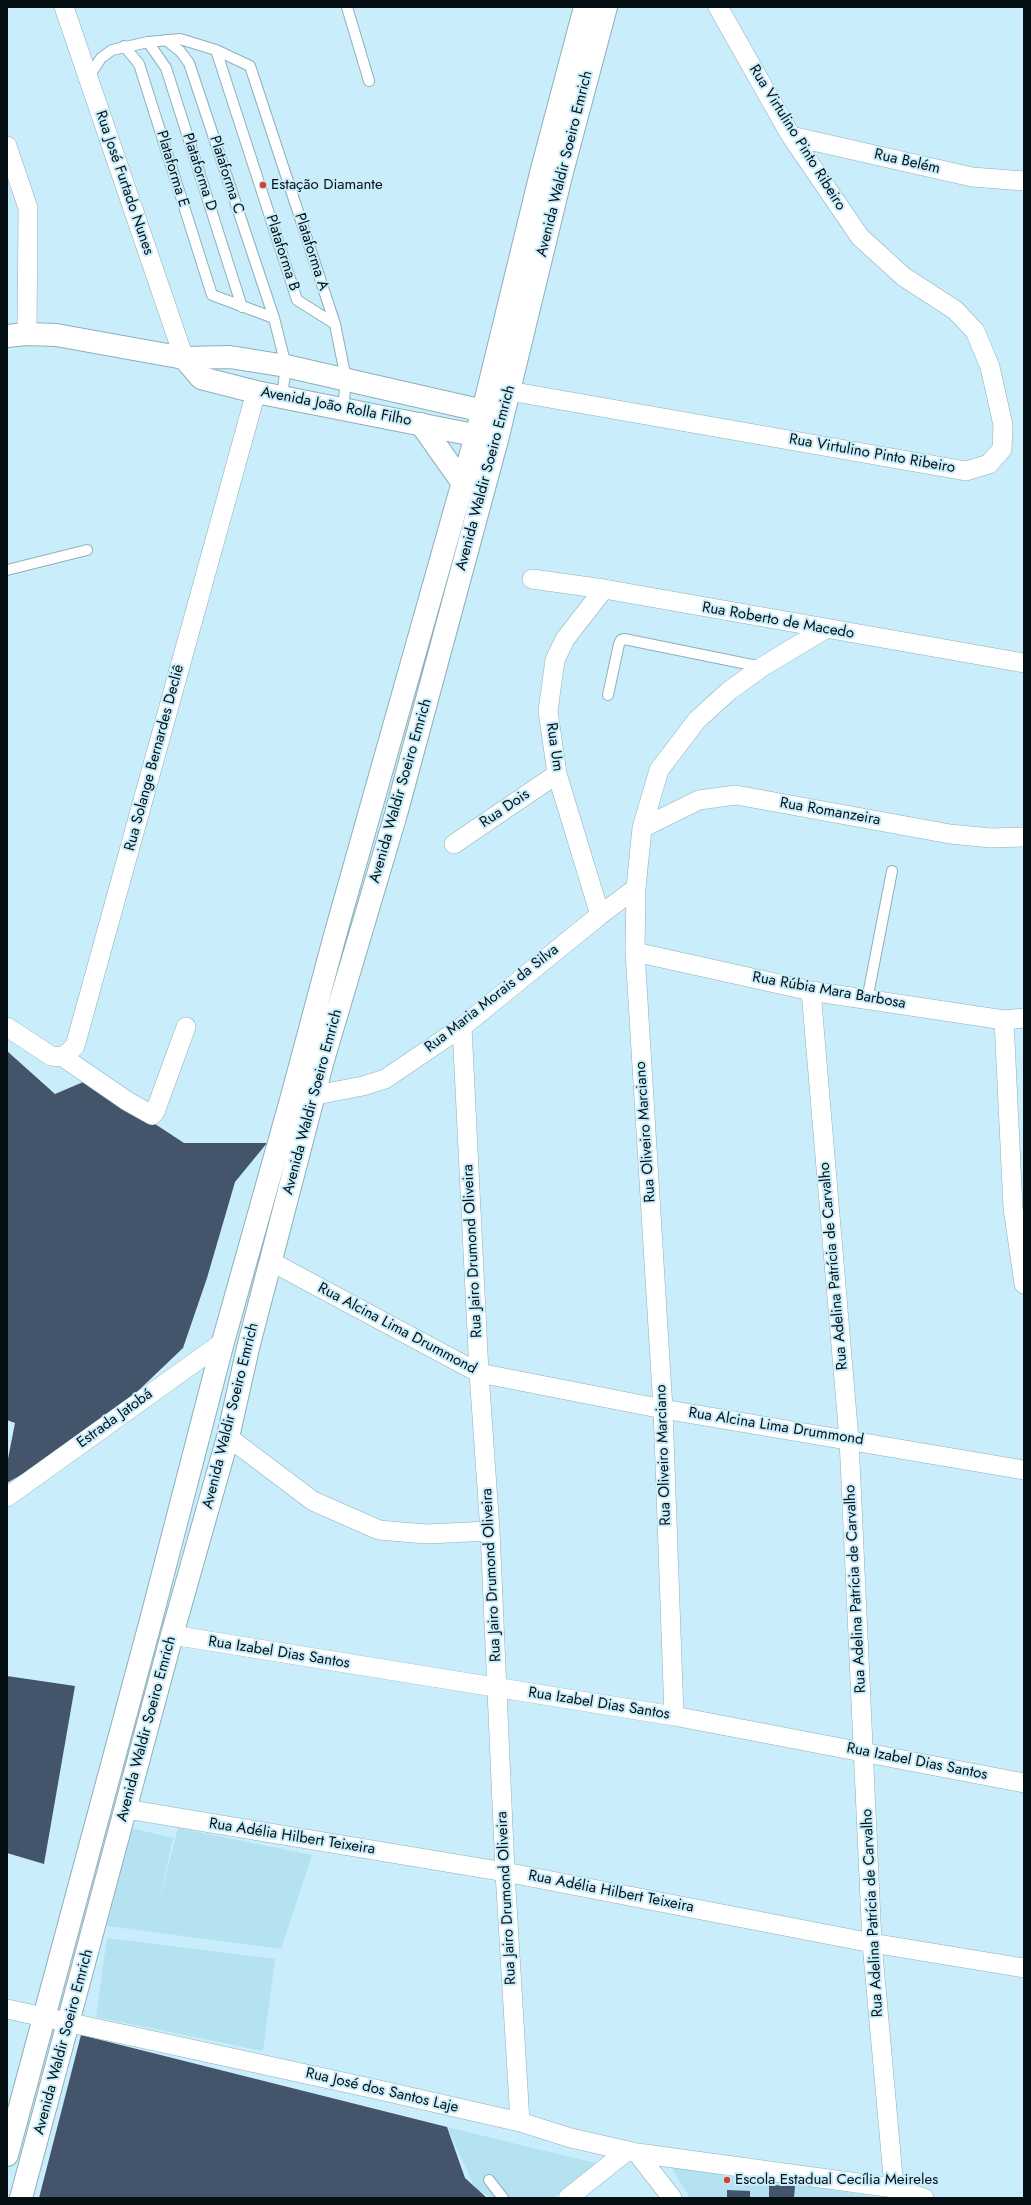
<!DOCTYPE html>
<meta charset="utf-8">
<style>
body{margin:0}
#map{position:relative;width:1031px;height:2205px;overflow:hidden;background:#c9edfa;font-family:Jost,sans-serif}
canvas{display:block}
.frame{position:absolute;inset:0;border:8px solid #041014;pointer-events:none}
</style>
<div id="map">
<canvas width="1031" height="2205"></canvas>
<div class="frame"></div>
</div>
<script>
const g = document.querySelector('canvas').getContext('2d');
g.lineJoin = 'round';
function paint(path, color) { g.fillStyle = color; g.fill(path, 'evenodd'); }
const poly = rows => new Path2D(rows.map(r => 'M' + r).join(''));
function strokePath(path, color, width, dash) { g.strokeStyle = color; g.lineWidth = width; g.lineCap = dash ? 'butt' : 'round'; g.setLineDash(dash || []); g.stroke(path); }
function drawText(font, color, halo, rows, align = 'center') {
  g.font = font + ' Jost,sans-serif'; g.lineWidth = 4; g.setLineDash([]); g.textBaseline = 'middle'; g.strokeStyle = halo; g.fillStyle = color; for (const [text, x, y, turn = 0] of rows) {
    g.save(); g.translate(x, y); g.rotate((+turn || 0) * Math.PI / 180); g.textAlign = isNaN(turn) ? turn : align; if (halo) g.strokeText(text, 0, 0); g.fillText(text, 0, 0); g.restore();
  }
}
paint(poly([
 [131,1828,173,1838,159,1902,178,1828,312,1855,281,1949,107,1926],
 [107,1938,275,1959,263,2051,96,2017],
 [447,2127,599,2164,553,2198,491,2198,475,2188],
 [668,2162,881,2198,690,2198]
]), '#b4e2f1');
paint(poly([
 [7,1051,55,1094,88,1080,184,1143,267,1143,235,1182,207,1278,183,1348,95,1432,7,1483,7,1464,15,1423,7,1420],
 [7,1676,75,1686,44,1864,7,1853],
 [81,2035,447,2127,465,2178,487,2198,39,2198],
 [769,2185,795,2186,794,2198,769,2198],
 [727,2190,750,2191,750,2198,727,2198]
]), '#44556b');
const service = poly([
 [347,7,369,81],
 [166,40,180,51,189,63,274,318,286,366,282,396],
 [148,42,166,68,242,307],
 [124,46,139,64,212,295,274,318],
 [216,50,297,300,335,324],
 [88,78,101,58,112,50,148,42,180,39,216,50,250,66,335,324,346,379,343,409],
 [7,570,87,550],
 [608,695,619,644,621,640,624,639,762,667],
 [867,1000,892,871],
 [489,2180,503,2198]
]);
const minor = poly([
 [64,7,184,358],
 [791,136,972,177,1024,181],
 [7,146,28,208,27,334],
 [509,391,966,471,989,464,1002,449,1003,425,990,367,975,331,955,310,904,277,860,237,791,136,718,7],
 [532,579,604,589,1024,663],
 [642,828,699,800,736,795,950,834,991,838,1024,837],
 [454,844,557,774],
 [600,915,557,774,548,711,555,660,565,639,604,589],
 [635,952,811,991,1004,1020,1024,1018],
 [811,991,849,1439,872,1943,894,2188],
 [1004,1020,1013,1208,1024,1284],
 [7,1027,51,1056,63,1057,75,1046,256,392],
 [462,1027,479,1373,490,1531,505,1872,520,2122],
 [63,1057,127,1101,152,1115,155,1112,186,1027],
 [300,1098,363,1086,385,1079,462,1027,600,915,636,888],
 [270,1261,479,1373,663,1409,1024,1470],
 [228,1437,313,1501,379,1530,426,1534,490,1531],
 [7,1497,223,1342],
 [172,1635,674,1716,1024,1783],
 [674,1716,663,1409,635,952,636,888,642,828,659,770,697,720,729,691,762,667,825,629],
 [126,1809,505,1872,872,1943,1024,1968],
 [7,2009,375,2089,520,2122,571,2138,637,2153,672,2198],
 [637,2153,894,2188,924,2198],
 [568,2198,627,2151]
]);
const tertiary = poly([
 [7,336,27,334,56,335,184,358,230,357,286,366,501,415],
 [184,358,201,378,256,392,494,439]
]);
const primary = poly([
 [421,424,462,482],
 [7,2155,151,1620,223,1342,291,1100,334,939,483,411,541,173,585,7],
 [21,2198,172,1635,228,1437,248,1348,323,1060,396,814,497,440,561,176,606,7]
]);
strokePath(service, '#8db0bc', 12);
strokePath(minor, '#8db0bc', 20);
strokePath(tertiary, '#8db0bc', 24);
strokePath(primary, '#8db0bc', 24);
strokePath(service, '#fff', 10);
strokePath(minor, '#fff', 19);
strokePath(tertiary, '#fff', 22);
strokePath(primary, '#fff', 22);
for (const [x, y, r, color] of [
 [263,185,4,"#d14435"],
 [727,2180,4,"#d14435"]
]) { const dot = new Path2D(); dot.arc(x, y, r, 0, 2 * Math.PI); g.fillStyle = color; g.fill(dot); strokePath(dot, '#c9edfa', 1.5); }
drawText('15px', '#041014', '#c9edfa', [
 ["Rua Virtulino Pinto Ribeiro",797,138,58],
 ["Rua Belém",907,162,13],
 ["Avenida Waldir Soeiro Emrich",565,164,-76],
 ["Plataforma E",172,169,73],
 ["Plataforma D",199,172,72],
 ["Plataforma C",226,175,72],
 ["Rua José Furtado Nunes",124,183,71],
 ["Plataforma A",311,252,72],
 ["Plataforma B",282,253,72],
 ["Avenida João Rolla Filho",336,407,11],
 ["Rua Virtulino Pinto Ribeiro",872,454,10],
 ["Avenida Waldir Soeiro Emrich",486,478,-75],
 ["Rua Roberto de Macedo",778,621,10],
 ["Rua Um",554,747,82],
 ["Rua Solange Bernardes Decliê",155,758,-75],
 ["Avenida Waldir Soeiro Emrich",401,791,-74],
 ["Rua Dois",505,809,-34],
 ["Rua Romanzeira",830,812,10],
 ["Rua Rúbia Mara Barbosa",829,991,10],
 ["Rua Maria Morais da Silva",492,999,-38],
 ["Avenida Waldir Soeiro Emrich",313,1102,-75],
 ["Rua Oliveiro Marciano",646,1132,-94],
 ["Rua Jairo Drumond Oliveira",473,1251,-93],
 ["Rua Adelina Patrícia de Carvalho",834,1266,-95],
 ["Rua Alcina Lima Drummond",397,1329,28],
 ["Avenida Waldir Soeiro Emrich",231,1416,-76],
 ["Estrada Jatobá",115,1419,-36],
 ["Rua Alcina Lima Drummond",776,1427,9],
 ["Rua Oliveiro Marciano",664,1455,-92],
 ["Rua Jairo Drumond Oliveira",492,1575,-93],
 ["Rua Adelina Patrícia de Carvalho",856,1589,-93],
 ["Rua Izabel Dias Santos",279,1653,9],
 ["Rua Izabel Dias Santos",599,1704,9],
 ["Avenida Waldir Soeiro Emrich",147,1729,-75],
 ["Rua Izabel Dias Santos",917,1762,11],
 ["Rua Adélia Hilbert Teixeira",292,1837,9],
 ["Rua Adélia Hilbert Teixeira",611,1892,11],
 ["Rua Jairo Drumond Oliveira",507,1898,-93],
 ["Rua Adelina Patrícia de Carvalho",873,1913,-93],
 ["Avenida Waldir Soeiro Emrich",64,2042,-75],
 ["Rua José dos Santos Laje",382,2091,13]
]);
drawText('15px', '#041014', '#c9edfa', [
 ["Estação Diamante",271,185],
 ["Escola Estadual Cecília Meireles",735,2180]
], 'left');
</script>
